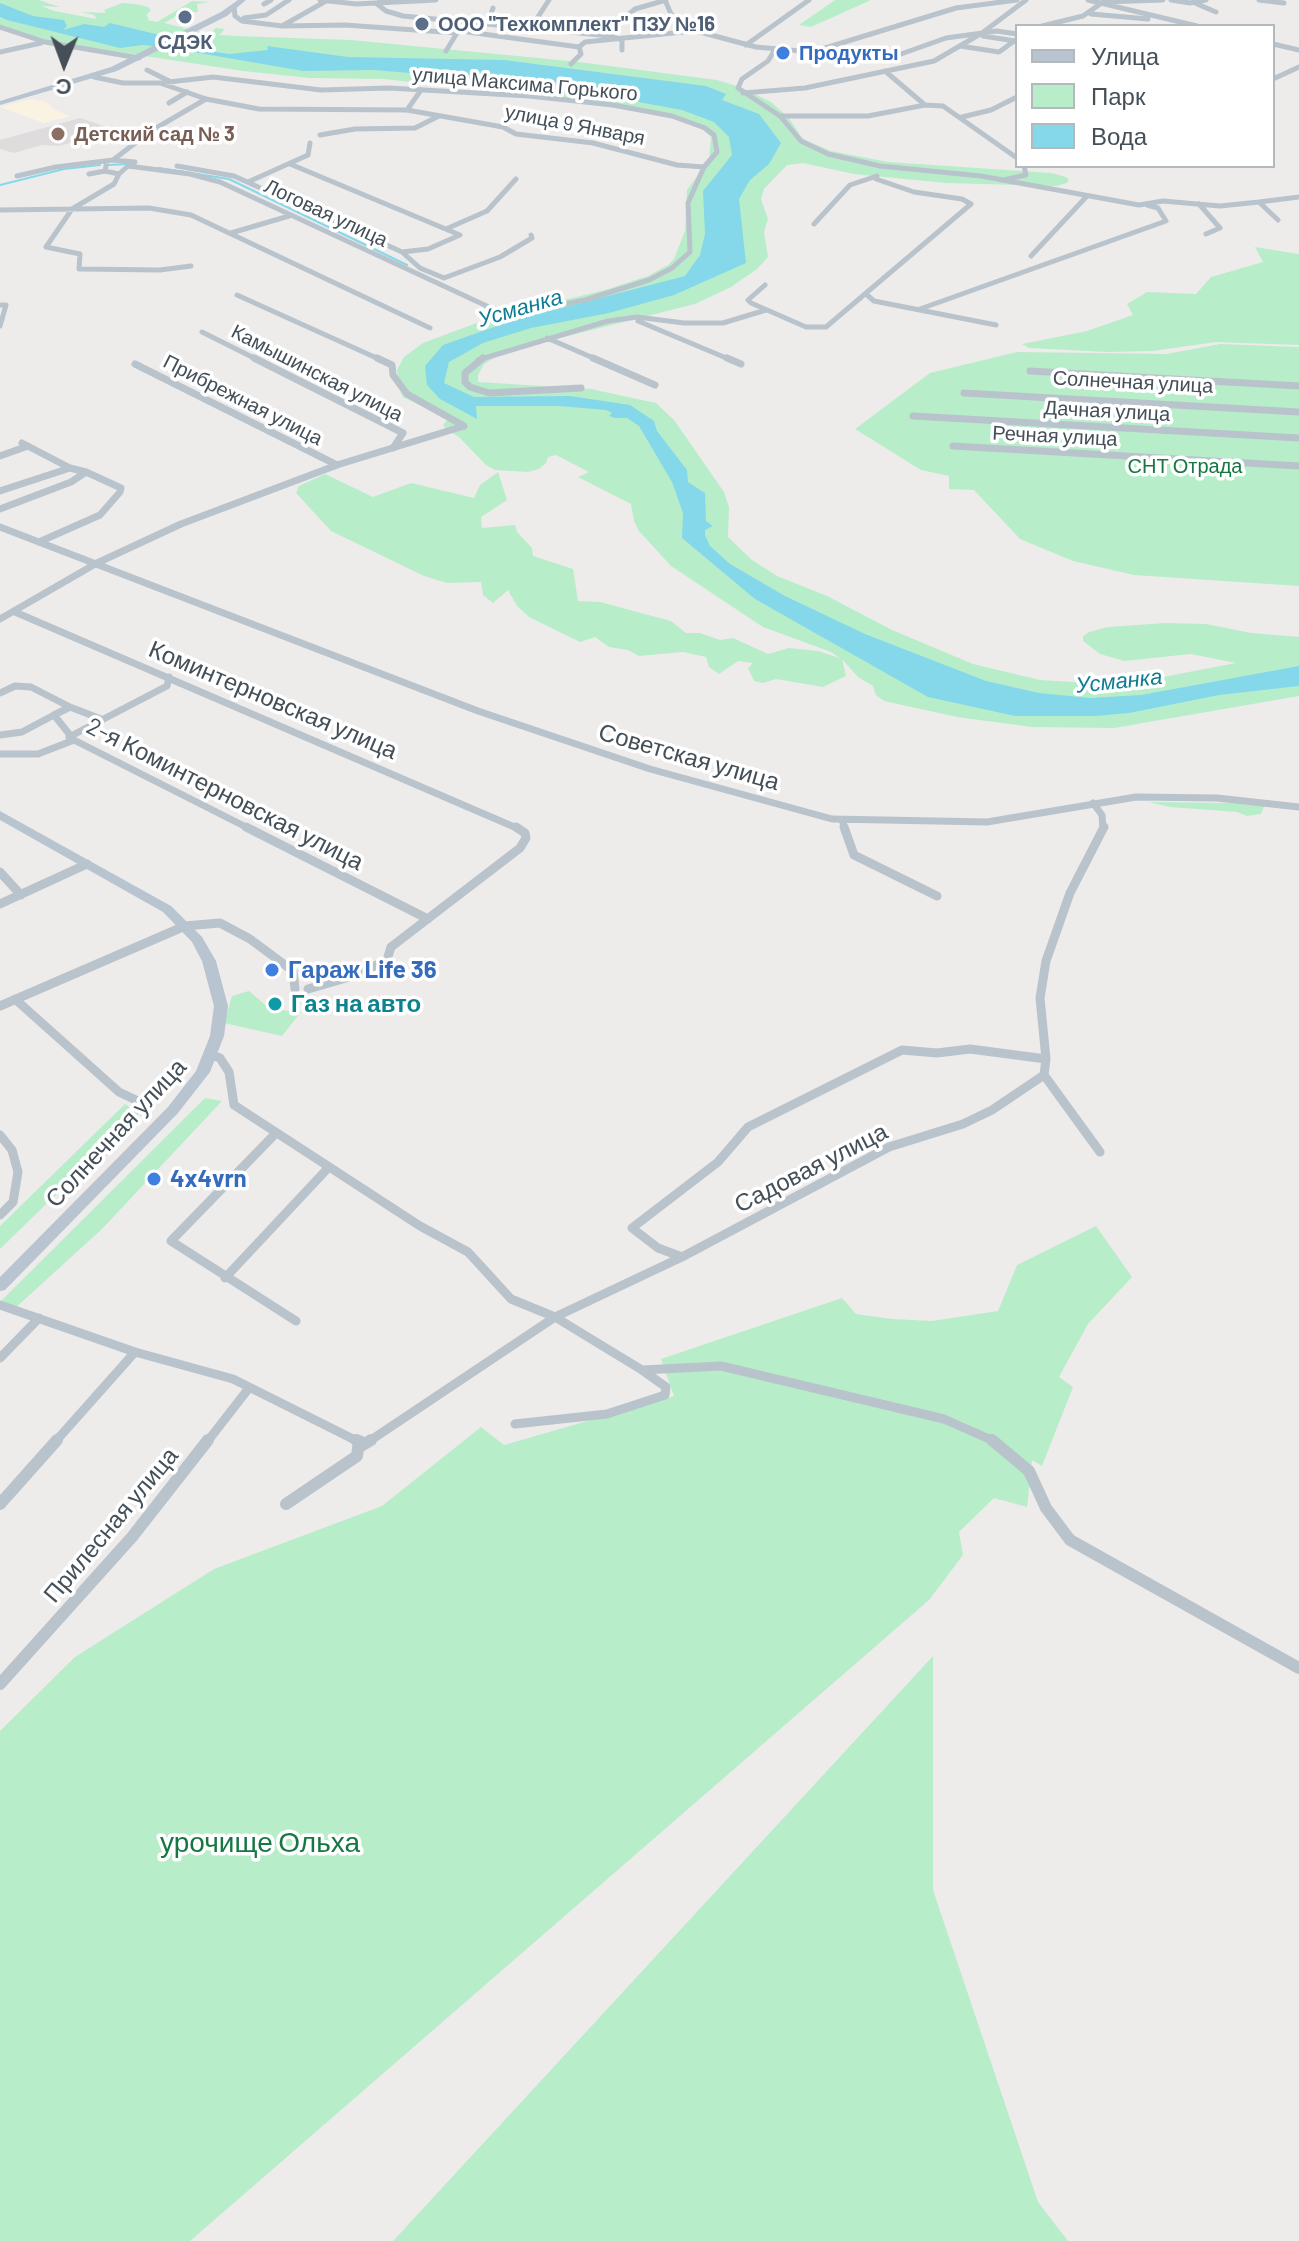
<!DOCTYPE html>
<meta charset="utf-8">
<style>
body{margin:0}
#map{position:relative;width:1299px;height:2241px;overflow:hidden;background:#eeebeb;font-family:Barlow,sans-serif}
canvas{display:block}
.legend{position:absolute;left:1015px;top:24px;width:260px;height:144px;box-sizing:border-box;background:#fff;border:2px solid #b4b9bc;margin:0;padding:10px 14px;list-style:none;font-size:24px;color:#444f58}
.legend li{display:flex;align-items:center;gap:16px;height:40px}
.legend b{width:40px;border:2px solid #b4b9bc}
.north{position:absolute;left:24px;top:24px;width:80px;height:80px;-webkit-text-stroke:6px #fff;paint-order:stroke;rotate:181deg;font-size:22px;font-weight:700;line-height:32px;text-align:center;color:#444f58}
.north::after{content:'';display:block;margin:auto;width:28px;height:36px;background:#444f58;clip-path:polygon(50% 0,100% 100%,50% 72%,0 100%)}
</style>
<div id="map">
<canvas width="1299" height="2241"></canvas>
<ul class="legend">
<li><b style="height:10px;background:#b8c4d0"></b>Улица</li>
<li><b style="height:22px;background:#b8edca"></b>Парк</li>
<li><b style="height:22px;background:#85d8ea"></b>Вода</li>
</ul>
<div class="north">С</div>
</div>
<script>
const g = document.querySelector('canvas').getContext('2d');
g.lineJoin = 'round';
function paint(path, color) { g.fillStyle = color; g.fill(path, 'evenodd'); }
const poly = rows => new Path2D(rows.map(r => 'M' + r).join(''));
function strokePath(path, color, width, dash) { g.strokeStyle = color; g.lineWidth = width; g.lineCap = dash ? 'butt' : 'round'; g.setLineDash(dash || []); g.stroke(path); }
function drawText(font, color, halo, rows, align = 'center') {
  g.font = font + ' Barlow,sans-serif'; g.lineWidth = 7; g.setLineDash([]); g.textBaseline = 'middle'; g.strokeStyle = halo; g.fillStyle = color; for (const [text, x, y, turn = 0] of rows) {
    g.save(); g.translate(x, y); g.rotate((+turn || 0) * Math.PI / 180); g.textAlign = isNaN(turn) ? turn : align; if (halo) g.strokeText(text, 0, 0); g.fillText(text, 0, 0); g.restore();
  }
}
paint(poly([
 [30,99,47,102,53,109,70,116,44,123,0,107]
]), '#fbf3e2');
paint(poly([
 [80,118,110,128,83,140,58,146,42,145,14,153,0,149,0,140]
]), '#dfdcdd');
paint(poly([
 [0,0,39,0,60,7,41,6,54,11,97,19,94,15,81,12,106,13,104,10,122,3,135,4,148,7,151,10,146,15,149,19,147,20,157,22,192,1,209,2,197,4,198,12,184,12,164,23,209,34,216,28,225,29,219,35,237,36,351,40,579,62,717,80,740,87,771,102,788,117,803,139,831,151,888,162,1052,173,1066,177,1069,180,1067,183,1056,186,946,183,854,174,803,163,787,165,764,189,761,199,768,219,764,232,768,257,757,269,731,287,695,304,504,352,484,364,478,375,478,382,591,389,656,403,674,420,724,492,729,507,728,537,752,560,777,576,827,596,892,630,973,664,1040,680,1104,684,1163,677,1236,663,1191,654,1124,661,1100,654,1083,641,1083,636,1089,632,1108,627,1165,623,1206,624,1251,633,1299,637,1299,696,1114,728,1032,727,957,717,884,701,876,695,873,686,858,677,842,659,846,676,823,687,776,679,763,683,754,681,748,668,753,663,738,661,719,674,709,667,706,657,683,652,639,656,628,650,609,647,595,637,580,642,529,617,517,606,508,590,493,603,483,595,481,582,447,583,424,576,331,531,296,493,299,486,325,474,373,497,411,483,474,498,480,485,498,472,507,500,481,517,482,528,515,525,517,532,532,548,533,556,573,569,578,601,600,602,671,621,686,633,700,633,720,640,733,638,768,654,789,648,818,651,840,658,831,652,763,627,671,566,639,531,634,521,631,504,578,477,589,472,556,455,548,457,546,463,539,469,528,472,495,470,486,465,459,437,449,431,443,425,448,419,403,397,398,386,397,370,404,357,423,343,490,318,605,290,648,276,668,265,674,259,685,231,687,190,709,160,711,137,697,125,681,119,549,97,539,92,492,91,384,79,310,78,243,71,53,42,0,27],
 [835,0,871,0,811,27,799,25],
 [1255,247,1299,254,1299,345,1216,342,1153,351,1107,352,1029,348,1022,344,1087,331,1133,315,1127,304,1147,292,1196,294,1211,277,1263,262],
 [1220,344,1299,347,1299,586,1134,575,1073,561,1020,539,974,490,949,489,949,476,921,470,855,429,930,373,1017,352,1167,354],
 [1149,802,1231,803,1264,806,1261,814,1247,816,1237,812,1170,807],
 [249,991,270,1009,301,1012,282,1036,224,1023,232,996],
 [205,1098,222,1101,102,1229,12,1311,0,1302],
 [125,1104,139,1114,0,1249,0,1226],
 [1096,1226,1132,1277,1088,1324,1059,1377,1073,1387,1042,1466,1032,1460,1027,1507,994,1498,959,1532,963,1555,929,1600,190,2241,0,2241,0,1731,75,1657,214,1569,382,1506,481,1427,504,1445,674,1396,661,1359,842,1298,856,1314,892,1319,932,1321,998,1311,1017,1265],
 [933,1656,933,1890,1038,2202,1068,2241,393,2241]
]), '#b8edca');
paint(poly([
 [0,3,33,16,64,20,67,26,63,30,84,24,104,27,110,23,164,36,161,39,183,47,229,54,268,50,267,46,348,57,504,60,706,86,726,94,722,100,759,114,781,143,769,164,750,180,739,199,746,263,674,295,609,313,531,328,483,343,449,362,444,383,474,397,570,396,630,405,654,421,657,431,687,470,688,482,705,493,706,521,713,526,705,530,705,535,710,546,730,564,785,596,865,634,986,681,1039,693,1090,698,1141,695,1299,666,1299,686,1219,695,1129,713,1095,716,1015,716,928,697,755,599,682,538,683,513,672,482,639,426,627,418,615,418,609,416,612,413,606,410,558,406,476,406,477,419,440,399,427,385,425,366,443,345,511,321,685,276,700,255,705,234,703,191,732,155,729,137,714,122,682,110,540,84,374,70,303,71,170,48,143,45,120,48,7,20,0,17]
]), '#85d8ea');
strokePath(poly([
 [108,165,128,164],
 [159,168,229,179,407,265],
 [0,185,64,169,100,165]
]), '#85d8ea', 2);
strokePath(poly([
 [320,0,356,4,436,0],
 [381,0,377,4,386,11,403,16,611,36,622,40,622,50],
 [665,0,671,14,685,27,696,31,756,47,812,52,956,8,1017,0],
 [1088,0,1197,26],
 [1171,0,1190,3,1206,0],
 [1259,0,1284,3],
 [264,4,271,0],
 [1197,4,1216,12],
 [234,7,235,16,242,21,282,26,326,1],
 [1091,14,1148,19],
 [244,18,266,15,289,0],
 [629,19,628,15,635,9,666,0],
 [488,23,493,8],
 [282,26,345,25,457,33,468,29],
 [532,26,549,0],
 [1042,26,1083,16,1103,2,1163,0],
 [0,27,45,42,139,58],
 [468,32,579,47,585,42,693,31],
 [983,36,1015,41],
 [1273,44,1299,50],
 [746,45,809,0],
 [960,46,999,52,1017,39],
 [446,51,457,33],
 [774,51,768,61,742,79,738,88,780,116,801,141,828,154,880,166,981,176,1139,205,1163,201,1220,206,1259,202,1278,220],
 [0,52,41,43],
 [819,53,901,54,946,38,997,31,1017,34],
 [571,64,581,54,579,47],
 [147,70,169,81],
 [94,77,123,83,160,83,206,99,259,109,407,110,503,127,516,134,593,143,677,165,704,167],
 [1273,79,1299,67],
 [743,93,805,88,934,61,982,33,1026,0],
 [169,103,187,92],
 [925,105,943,106,1017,158],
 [407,110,421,90],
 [780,116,868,116,925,105,885,71],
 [962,117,991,110,1017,97],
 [320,135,355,129,415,128,439,116],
 [113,160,151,131,206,99],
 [107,161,105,171,119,174,114,184,72,209,46,247,80,254,79,269,160,270,191,266],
 [290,164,460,235,428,249,402,252],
 [177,166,234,176,402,252,420,268,444,278,500,257,532,238,531,235],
 [89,174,105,171],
 [119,174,128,166,190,174,220,182,491,308,515,314,585,300,649,280,672,268,690,252,688,203,704,167,717,152,714,135,705,128,672,116,613,105,529,96,389,88,321,90,213,77,160,83],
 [17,176,56,167,113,160,135,162],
 [1003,180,1026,175,1024,166],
 [248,182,308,155,310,143],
 [1259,202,1299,197],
 [1199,204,1220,228,1206,234],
 [0,210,149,208,191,215,430,328],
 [814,224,850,185,877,176],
 [446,229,487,211,516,179],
 [231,233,289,216],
 [1031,256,1087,196],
 [765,285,748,300,751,303,806,327,826,327,971,204,962,199,914,192,876,179],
 [866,294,874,301,996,325],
 [237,295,381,360],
 [0,305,6,305,0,326],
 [920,309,1166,221,1158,208,1147,205],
 [638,321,731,360],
 [202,332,258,360],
 [547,338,598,360],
 [478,360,608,321,637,317,684,323,723,323,766,310]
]), '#b9c3cb', 5);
strokePath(poly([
 [254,358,403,433,393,448],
 [377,358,392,365,393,375,407,394,464,426],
 [483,358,465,373,465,382,470,387,489,393,581,388],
 [593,358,655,385],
 [727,358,741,364],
 [135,364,337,465],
 [1030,371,1299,386],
 [964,393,1299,412],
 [913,416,1299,438],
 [953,446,1299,466],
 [0,456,28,446],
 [0,491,70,468],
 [0,509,71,482,86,472,70,468,22,443],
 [0,527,478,711,650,769,832,819,987,822,1136,797,1217,798,1299,807],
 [39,542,100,515,120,492,121,488,86,472],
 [15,612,519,829],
 [0,619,97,563,181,524,337,465,464,426],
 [0,693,15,686,31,687,70,707,54,715,74,740,250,829],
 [70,707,101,719],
 [0,735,22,732,54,715],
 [69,737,167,686,169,677],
 [0,754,38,754,74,740],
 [1093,803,1102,815,1103,829],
 [842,820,845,829]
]), '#b9c3cb', 7);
strokePath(poly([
 [246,827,428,919],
 [844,827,854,855,937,896],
 [0,872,21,895],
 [0,904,87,864],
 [308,989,353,976,387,960,391,947,520,848,526,838,525,833,516,827],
 [15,999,119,1092,140,1102],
 [0,1006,185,926,220,923,250,939,293,971,295,989],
 [212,1055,220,1058,229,1072,234,1105,420,1226,468,1252,511,1299,555,1317,642,1370,721,1366,944,1419,996,1442],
 [276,1133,171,1241,296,1321],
 [0,1135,12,1150,18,1172,13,1202,0,1215],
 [1100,1152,1044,1075,1046,1059,1040,998,1046,961,1070,893,1104,827],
 [682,1257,889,1147,963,1124,992,1110,1044,1075],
 [225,1278,329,1167],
 [0,1305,135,1352,233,1379,359,1442],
 [0,1358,39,1318],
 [515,1424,607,1414,665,1395,666,1387,642,1370],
 [55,1442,135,1352],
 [207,1442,249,1388],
 [368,1442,555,1317,682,1257,658,1248,632,1228,718,1162,748,1127,902,1050,937,1053,970,1049,1046,1059]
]), '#b9c3cb', 9);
strokePath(poly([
 [992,1440,1029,1471,1046,1508,1070,1540,1299,1668],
 [358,1448,371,1440],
 [0,1504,57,1440],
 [286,1504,357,1456,359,1441,356,1440],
 [0,1684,132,1537,208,1440]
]), '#b9c3cb', 12);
paint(poly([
 [238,0,246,0,227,16,117,71,0,105,0,101,111,67,221,12,238,0],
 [0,811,171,906,202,937,216,961,228,1006,224,1036,210,1072,178,1113,5,1290,0,1291,0,1277,168,1107,196,1071,210,1036,214,1006,202,961,192,942,163,912,0,820,0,811]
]), '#b8c4d0');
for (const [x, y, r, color] of [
 [185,17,8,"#5c6f8a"],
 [422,24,8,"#5c6f8a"],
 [783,53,8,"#3f7fe0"],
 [58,134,8,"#8d6e63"],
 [272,970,8,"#3f7fe0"],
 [275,1004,8,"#0f9aa8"],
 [154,1179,8,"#3f7fe0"]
]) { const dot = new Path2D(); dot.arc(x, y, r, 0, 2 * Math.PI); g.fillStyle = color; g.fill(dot); strokePath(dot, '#fff', 3); }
drawText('bold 20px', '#4e5e75', '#fff', [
 ["ООО \"Техкомплект\" ПЗУ №16",438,24],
 ["СДЭК",185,42,"center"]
], 'left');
drawText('bold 20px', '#366cbe', '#fff', [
 ["Продукты",799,53]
], 'left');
drawText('20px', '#444f58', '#fff', [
 ["улица Максима Горького",525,84,5],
 ["улица 9 Января",575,125,11],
 ["Логовая улица",326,213,25],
 ["Камышинская улица",317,373,27],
 ["Солнечная улица",1133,382,3],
 ["Прибрежная улица",243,400,27],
 ["Дачная улица",1107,411,3],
 ["Речная улица",1055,436,3]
]);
drawText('bold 20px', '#785e54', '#fff', [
 ["Детский сад № 3",74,134]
], 'left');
drawText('20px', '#177743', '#fff', [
 ["СНТ Отрада",1185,466]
]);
drawText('italic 22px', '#0e7c93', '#fff', [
 ["Усманка",520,308,-16],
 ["Усманка",1119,681,-6]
]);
drawText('24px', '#444f58', '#fff', [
 ["Коминтерновская улица",273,700,23],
 ["Советская улица",689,757,16],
 ["2-я Коминтерновская улица",225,794,27],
 ["Солнечная улица",116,1133,-47],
 ["Садовая улица",811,1168,-27],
 ["Прилесная улица",111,1525,-50]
]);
drawText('bold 24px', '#366cbe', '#fff', [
 ["Гараж Life 36",288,970],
 ["4x4vrn",170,1179]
], 'left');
drawText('bold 24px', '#0d838f', '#fff', [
 ["Газ на авто",291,1004]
], 'left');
drawText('28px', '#177743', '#fff', [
 ["урочище Ольха",260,1843]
]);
</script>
